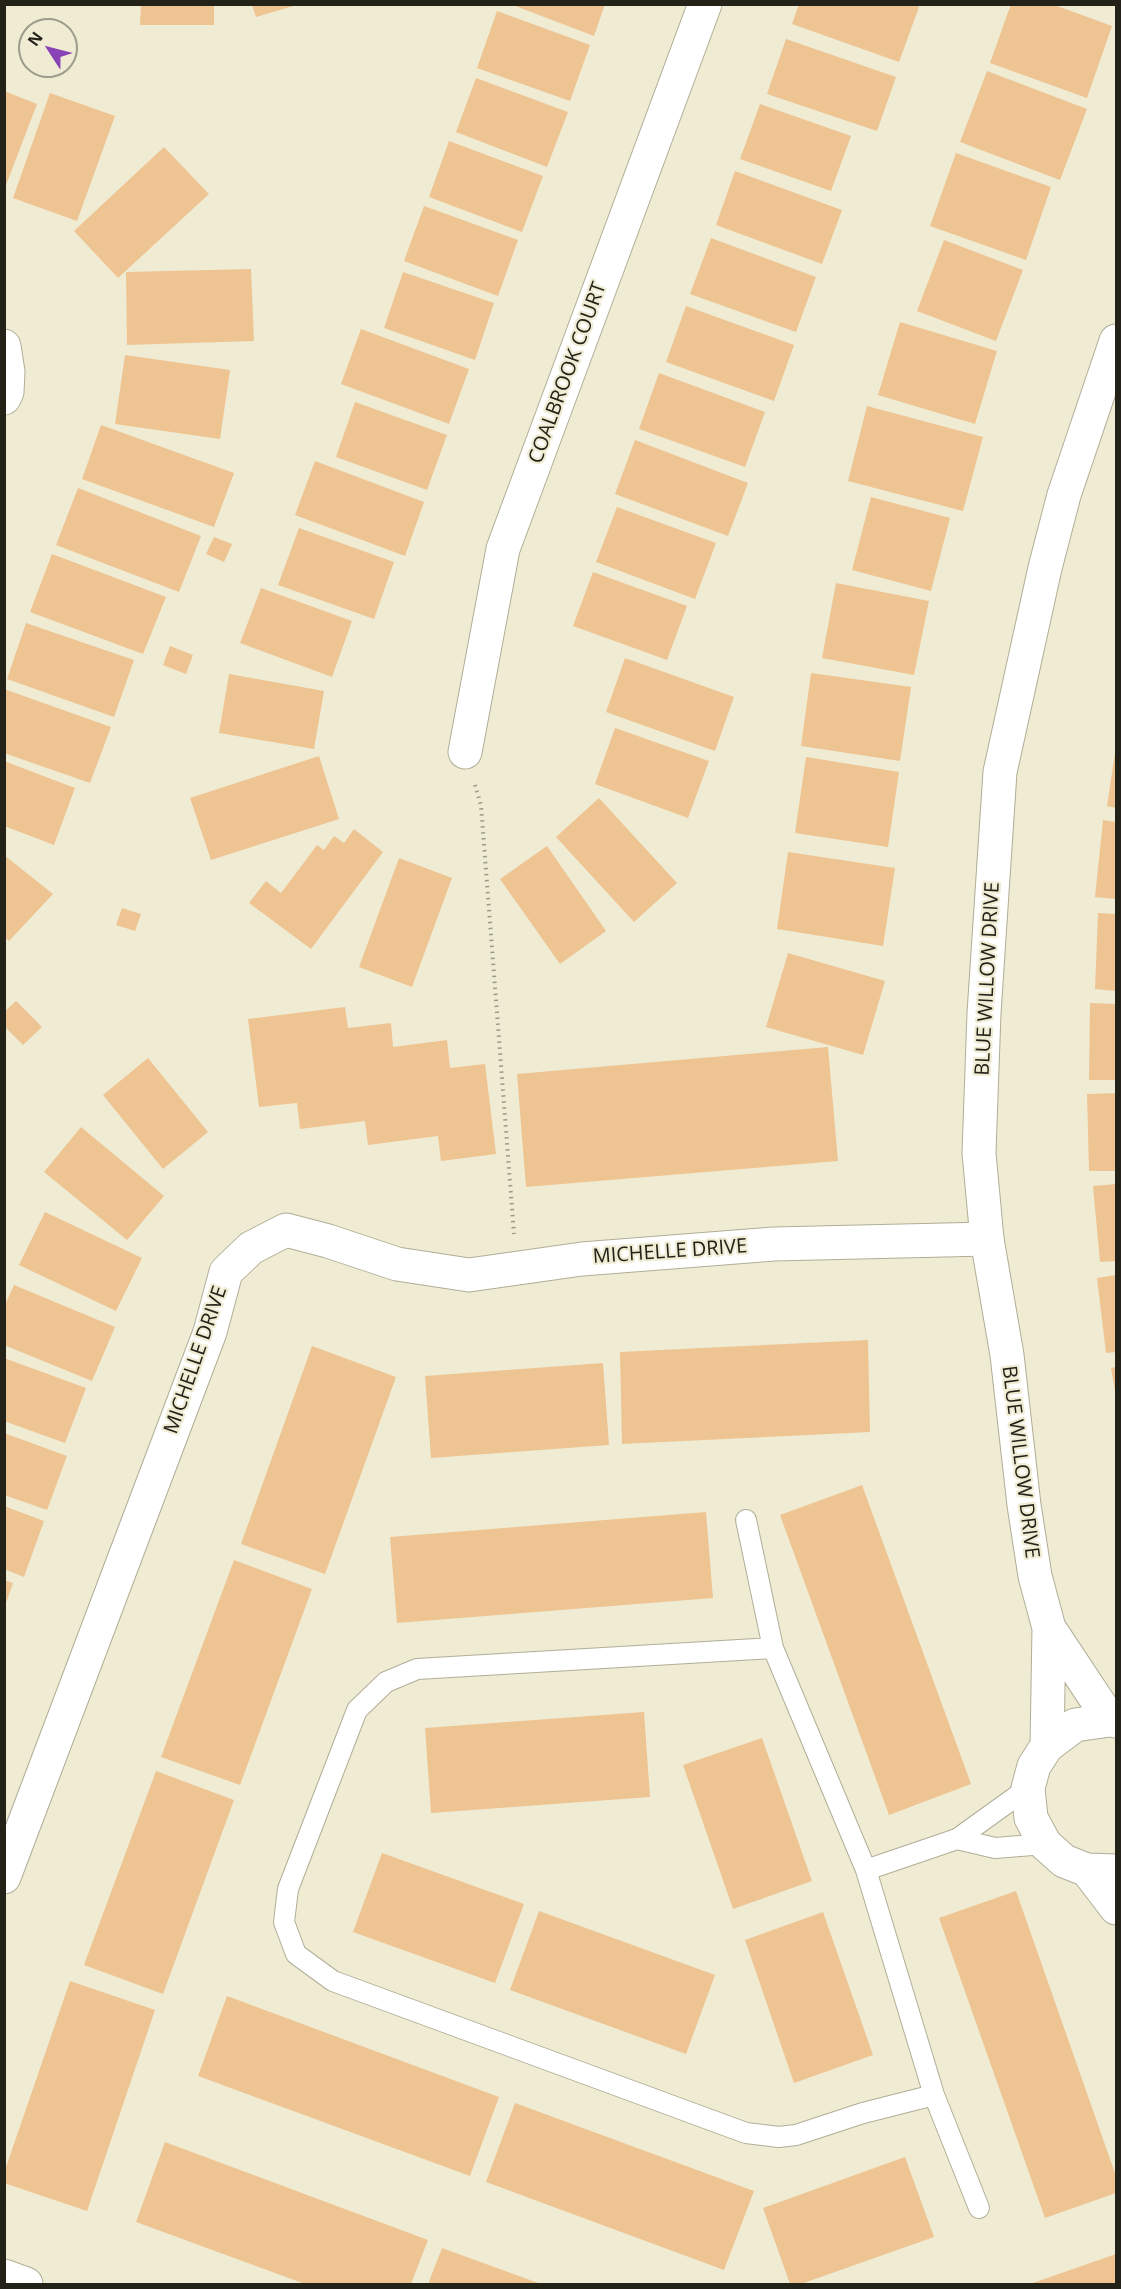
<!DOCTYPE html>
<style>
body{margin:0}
#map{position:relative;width:1121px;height:2289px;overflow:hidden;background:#efecd3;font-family:"Open Sans",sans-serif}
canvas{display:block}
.frame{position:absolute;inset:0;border:6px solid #232219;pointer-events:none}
.north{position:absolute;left:18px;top:18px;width:60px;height:60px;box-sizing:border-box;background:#efecd3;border:2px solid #9d9b89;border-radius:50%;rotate:306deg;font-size:16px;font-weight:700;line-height:24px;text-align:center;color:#232219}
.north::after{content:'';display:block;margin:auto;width:21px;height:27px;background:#8943b6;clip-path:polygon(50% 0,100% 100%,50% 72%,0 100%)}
</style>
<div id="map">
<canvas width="1121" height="2289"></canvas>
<div class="frame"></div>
<div class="north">N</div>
</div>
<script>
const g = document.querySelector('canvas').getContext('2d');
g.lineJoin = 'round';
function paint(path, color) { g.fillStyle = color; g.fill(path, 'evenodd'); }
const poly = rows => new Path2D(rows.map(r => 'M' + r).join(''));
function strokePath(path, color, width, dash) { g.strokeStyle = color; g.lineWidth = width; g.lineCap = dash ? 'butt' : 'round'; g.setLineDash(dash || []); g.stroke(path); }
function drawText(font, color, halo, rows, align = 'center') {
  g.font = font + ' "Open Sans",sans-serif'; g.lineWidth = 4.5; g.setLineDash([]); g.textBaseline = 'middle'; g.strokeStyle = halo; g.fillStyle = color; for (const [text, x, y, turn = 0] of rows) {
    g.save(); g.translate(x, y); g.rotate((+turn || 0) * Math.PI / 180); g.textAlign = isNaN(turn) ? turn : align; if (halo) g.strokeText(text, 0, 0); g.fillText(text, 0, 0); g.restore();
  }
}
paint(poly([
 [141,4,214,4,214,25,140,25],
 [510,4,605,4,594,36],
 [799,4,913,4,919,7,899,62,792,24],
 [1011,4,1052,4,1112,26,1087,98,990,63],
 [252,5,297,5,256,17],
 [497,11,590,45,570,101,477,68],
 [786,39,896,77,877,131,767,94],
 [987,71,1087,109,1060,180,960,142],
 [476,78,568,112,547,167,456,132],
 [4,91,37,104,5,188,4,188],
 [50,93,115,116,77,221,13,198],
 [760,104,851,136,831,191,740,159],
 [449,141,543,176,522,232,429,197],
 [164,147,209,194,118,278,74,231],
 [956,153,1051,187,1026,260,930,226],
 [735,171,842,210,822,264,716,225],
 [424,206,518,240,498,296,404,261],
 [711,238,816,277,796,332,690,294],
 [944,240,1023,270,996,341,917,311],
 [251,269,254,341,127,345,126,272],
 [403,272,494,303,475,360,384,328],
 [686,306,794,345,774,401,666,362],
 [900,322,997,351,975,424,878,395],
 [361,329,469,369,449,424,341,384],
 [125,355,230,370,220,439,115,424],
 [659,373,765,412,745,467,639,429],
 [355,402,447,435,427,490,336,457],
 [867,406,983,437,963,511,848,481],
 [101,425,234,473,214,527,82,479],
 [635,440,748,483,728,536,615,494],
 [315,461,424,502,405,556,295,515],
 [78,488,201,536,179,592,56,545],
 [871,497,950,518,931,591,852,570],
 [617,507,716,543,695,599,596,562],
 [299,528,394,562,374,619,278,585],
 [214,537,232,544,224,562,206,554],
 [52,554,166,597,143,654,30,612],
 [593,572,687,606,667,660,573,626],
 [836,583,929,601,914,675,822,658],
 [261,588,352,621,332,677,240,643],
 [26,623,134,660,114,717,7,679],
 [170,646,193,655,186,674,163,665],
 [625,658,734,697,715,751,606,712],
 [811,673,911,687,900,761,801,746],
 [229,674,324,691,314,749,219,733],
 [4,689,111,727,90,783,4,753],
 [615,728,709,761,688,818,595,784],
 [1115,753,1116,753,1116,808,1107,806],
 [319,756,339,819,211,860,190,798],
 [806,757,899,772,888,847,795,833],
 [4,761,75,788,54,845,4,826],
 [599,798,677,883,634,922,556,837],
 [1103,820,1116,822,1116,899,1095,897],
 [354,829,383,852,311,949,249,903,266,881,281,893,317,845,324,850,334,836,344,843],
 [547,846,606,931,560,964,500,879],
 [788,852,895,868,883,946,777,929],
 [4,855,53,894,9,941,4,937],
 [399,858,452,878,412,987,359,967],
 [122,908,141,914,135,931,116,925],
 [1098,913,1116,914,1116,991,1095,989],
 [788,953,885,981,863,1055,766,1027],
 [16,1001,42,1027,23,1045,4,1026,4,1012],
 [1090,1003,1116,1004,1116,1080,1089,1080],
 [345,1007,348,1028,391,1023,393,1047,447,1040,450,1068,485,1064,496,1154,441,1161,438,1136,368,1145,365,1121,300,1129,297,1103,259,1107,248,1019],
 [828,1047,838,1161,526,1187,517,1074],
 [148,1058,208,1132,163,1169,103,1095],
 [1116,1093,1116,1171,1089,1171,1087,1094],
 [81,1127,164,1196,127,1240,44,1172],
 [1116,1184,1116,1261,1100,1262,1093,1186],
 [45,1212,142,1258,116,1311,19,1265],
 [1116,1275,1116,1352,1106,1353,1097,1278],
 [14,1285,115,1327,92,1381,4,1345,4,1307],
 [868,1340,870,1432,622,1444,620,1352],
 [312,1346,396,1377,325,1574,241,1544],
 [4,1358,86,1388,65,1443,4,1421],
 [603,1363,609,1445,431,1458,425,1376],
 [1116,1367,1116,1391,1115,1391,1111,1368],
 [4,1433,67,1456,47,1510,4,1495],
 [862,1485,971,1784,889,1815,780,1515],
 [4,1506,44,1521,24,1577,4,1569],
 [706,1512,713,1598,397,1623,390,1537],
 [234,1560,312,1589,240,1785,161,1757],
 [4,1580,13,1583,5,1606,4,1606],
 [644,1712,650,1797,431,1813,425,1728],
 [762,1738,812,1881,733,1909,683,1765],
 [156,1771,234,1800,163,1994,84,1965],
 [382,1853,524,1904,495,1983,353,1932],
 [1016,1891,1116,2176,1116,2193,1045,2218,939,1918],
 [539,1911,715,1975,686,2054,510,1990],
 [823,1912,873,2055,794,2083,745,1940],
 [70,1981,155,2010,87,2211,4,2183,4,2173],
 [227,1996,499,2097,470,2176,198,2076],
 [515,2103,754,2191,724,2270,486,2182],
 [165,2142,428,2240,411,2284,305,2284,136,2222],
 [905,2157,934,2237,801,2284,790,2284,763,2208],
 [442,2248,541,2284,428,2284],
 [1116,2254,1116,2284,1030,2284]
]), '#eec493');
const service = poly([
 [746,1520,773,1648,866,1870,934,2095,979,2208],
 [773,1648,417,1669,386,1682,357,1710,288,1889,284,1922,296,1954,333,1981,746,2133,779,2137,796,2135,863,2113,934,2095],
 [957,1839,995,1848,1045,1844],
 [866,1870,957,1839,1028,1788]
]);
const minor = poly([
 [4,346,8,372,7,392,4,398],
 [465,752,503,549,705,4],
 [4,1877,210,1332,226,1272,251,1248,286,1230,328,1241,397,1264,469,1275,582,1259,774,1244,987,1239],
 [4,2276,26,2284]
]);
const tertiary = poly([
 [1049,1628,1110,1720],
 [1116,1721,1110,1720,1075,1725,1047,1746,1034,1766,1028,1788,1031,1818,1045,1844,1064,1861,1087,1870,1116,1871],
 [1047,1746,1049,1628,1035,1576,1024,1505,1007,1355,987,1239,979,1153,984,1013,1000,772,1045,568,1064,495,1116,341],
 [1087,1870,1116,1908]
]);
strokePath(service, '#b1ae97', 22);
strokePath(minor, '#b1ae97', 35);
strokePath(tertiary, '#b1ae97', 35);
strokePath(poly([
 [475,785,481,805,514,1234]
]), '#9c9987', 4, [1.5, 4.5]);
strokePath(service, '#fff', 20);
strokePath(minor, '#fff', 33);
strokePath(tertiary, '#fff', 33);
drawText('20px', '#232219', '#efecd3', [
 ["COALBROOK COURT",568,373,-70],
 ["BLUE WILLOW DRIVE",988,979,-87],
 ["MICHELLE DRIVE",670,1252,-4],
 ["MICHELLE DRIVE",196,1360,-71],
 ["BLUE WILLOW DRIVE",1020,1462,83]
]);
</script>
